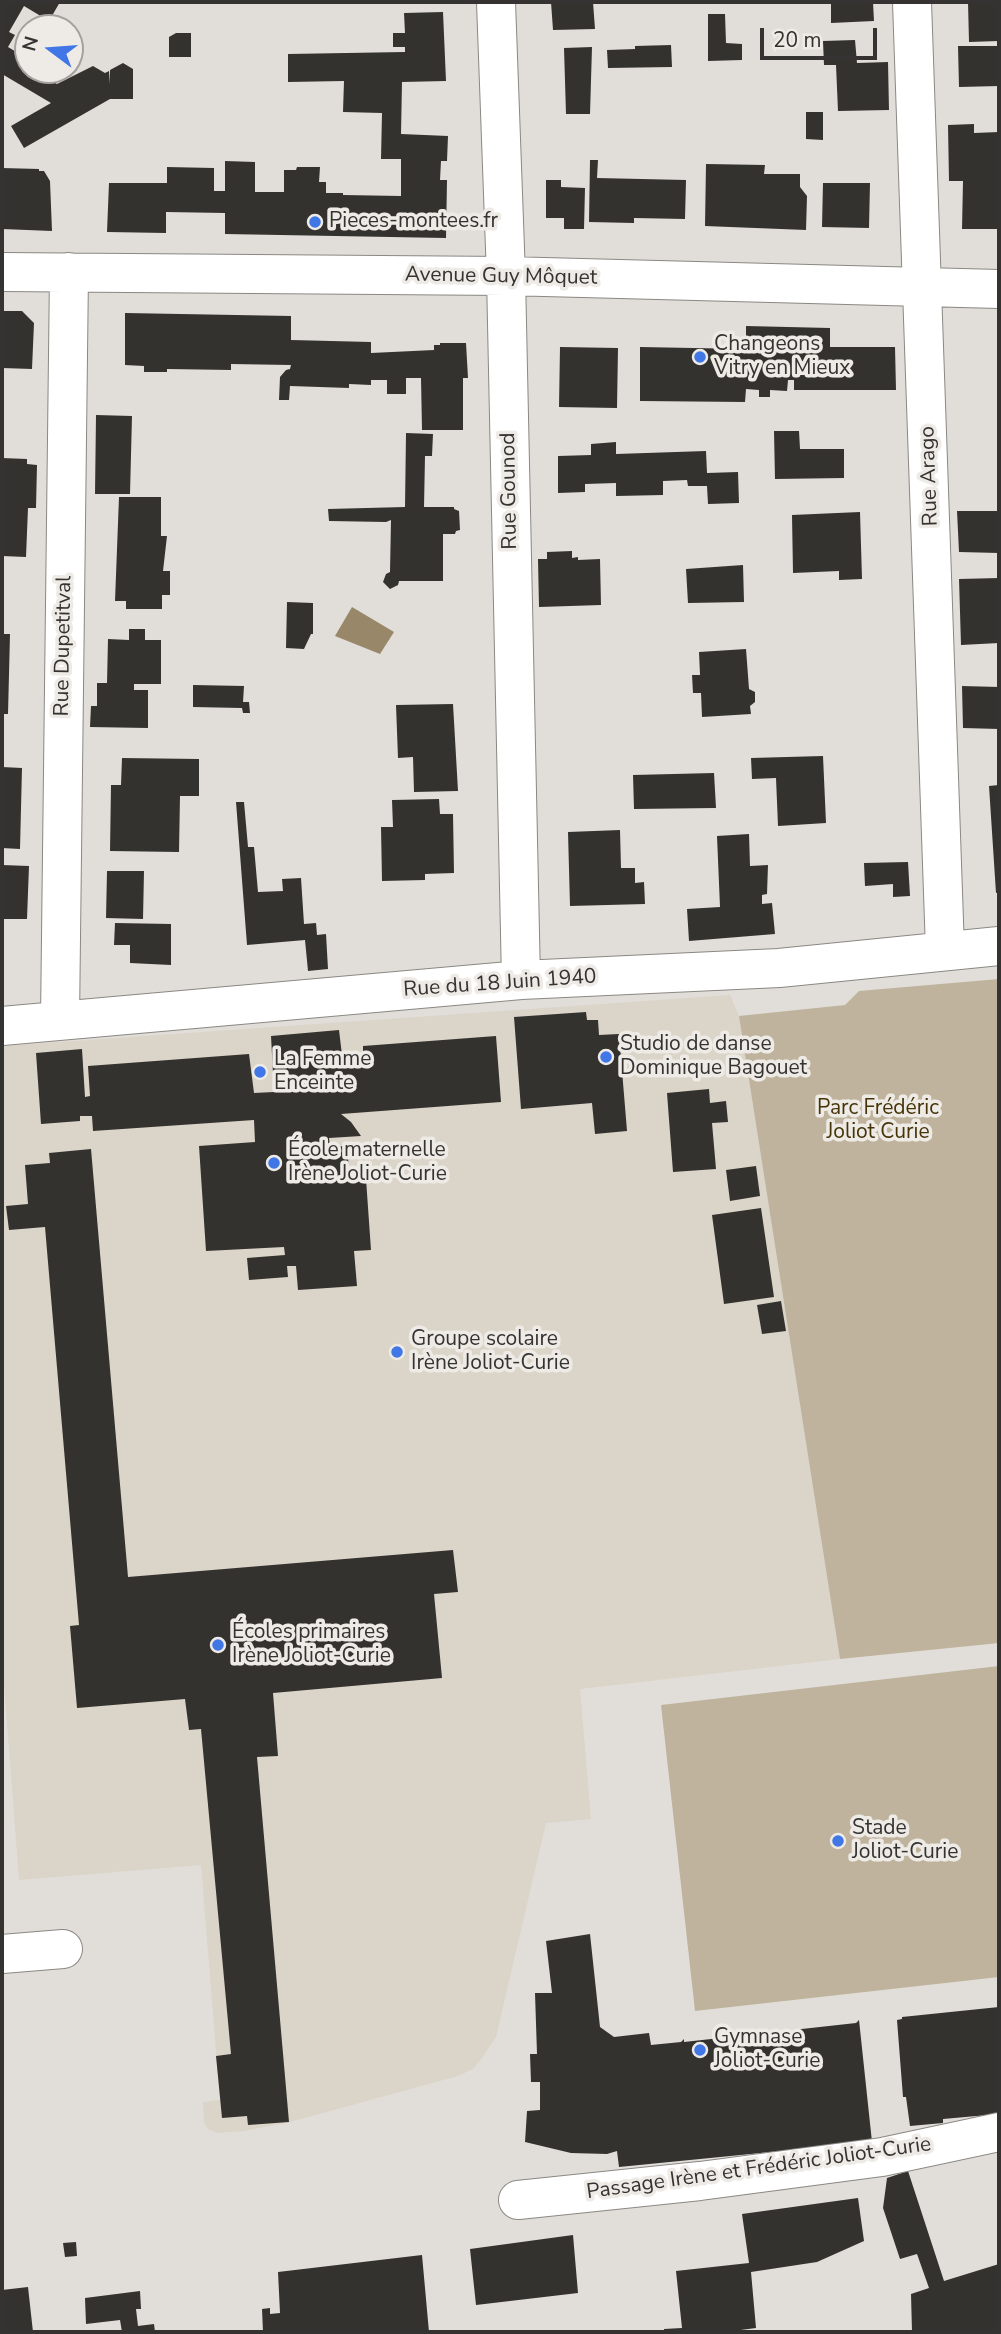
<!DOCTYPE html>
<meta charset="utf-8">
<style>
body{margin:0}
#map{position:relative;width:1001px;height:2334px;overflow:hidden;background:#e1ded9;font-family:"Nunito Sans",sans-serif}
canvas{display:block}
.frame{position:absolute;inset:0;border:4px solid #343331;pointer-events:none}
.north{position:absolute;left:14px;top:14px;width:70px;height:70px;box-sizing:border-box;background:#eeebe6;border:2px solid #a4a19e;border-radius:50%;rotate:286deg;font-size:19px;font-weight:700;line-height:28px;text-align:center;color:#343331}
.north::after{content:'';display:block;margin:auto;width:24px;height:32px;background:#4076e6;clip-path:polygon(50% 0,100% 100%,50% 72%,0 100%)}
.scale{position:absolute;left:760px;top:28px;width:117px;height:32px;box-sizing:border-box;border:4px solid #343331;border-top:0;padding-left:9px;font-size:21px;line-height:24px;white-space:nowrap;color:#343331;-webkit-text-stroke:5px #eeebe6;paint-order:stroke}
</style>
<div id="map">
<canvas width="1001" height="2334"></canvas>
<div class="frame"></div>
<div class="north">N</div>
<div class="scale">20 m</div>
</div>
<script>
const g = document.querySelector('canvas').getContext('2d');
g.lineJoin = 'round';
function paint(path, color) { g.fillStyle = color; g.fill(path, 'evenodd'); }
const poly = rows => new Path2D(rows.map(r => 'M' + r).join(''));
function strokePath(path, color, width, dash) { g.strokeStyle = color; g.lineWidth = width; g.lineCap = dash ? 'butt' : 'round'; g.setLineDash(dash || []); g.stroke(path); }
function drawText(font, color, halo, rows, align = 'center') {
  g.font = font + ' "Nunito Sans",sans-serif'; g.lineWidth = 7; g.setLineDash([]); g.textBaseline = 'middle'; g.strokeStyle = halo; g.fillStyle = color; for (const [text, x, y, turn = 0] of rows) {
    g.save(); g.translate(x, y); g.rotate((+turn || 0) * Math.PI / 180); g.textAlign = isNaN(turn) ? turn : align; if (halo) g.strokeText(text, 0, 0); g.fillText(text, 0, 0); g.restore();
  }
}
paint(poly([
 [730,995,739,1016,840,1659,580,1689,591,1819,546,1823,496,2037,482,2058,473,2069,458,2076,290,2122,244,2131,217,2133,208,2129,204,2122,203,2102,220,2100,201,1865,19,1880,2,1658,2,1046]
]), '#dbd4c8');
paint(poly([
 [999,979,999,1643,840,1659,739,1016,845,1005,859,991],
 [999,1666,999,1977,695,2011,661,1705]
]), '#bfb39d');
paint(poly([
 [352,607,394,632,380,654,335,636]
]), '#988768');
paint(poly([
 [2,2,60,2,49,21,24,6,9,32,15,35,8,47,28,59,28,70,34,70,57,84,93,66,105,73,109,71,110,84,110,70,123,63,133,69,133,99,110,99,24,148,11,126,51,103,2,74],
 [551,2,593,2,595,29,553,30],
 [831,2,873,2,874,21,831,23],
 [968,2,999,2,999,41,969,42],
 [443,12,446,81,402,82,401,134,448,136,447,161,441,161,440,180,447,180,446,238,225,234,225,213,166,212,166,233,107,232,109,183,167,183,167,167,214,168,214,191,225,191,225,161,255,162,255,192,284,192,284,170,296,170,297,167,320,167,319,182,326,182,326,193,343,193,343,195,401,196,401,159,381,159,382,113,343,112,344,81,288,82,288,54,405,52,405,47,393,47,393,33,405,33,404,13],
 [708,14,725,14,726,43,742,44,742,60,708,61],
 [176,33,191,33,191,57,169,57,169,37],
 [855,40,857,63,888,62,889,110,838,111,836,65,824,65,823,41],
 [671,45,672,67,608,68,607,50,635,49,635,46],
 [958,46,999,46,999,86,959,87],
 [592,47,590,114,566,114,564,48],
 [806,112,823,112,823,140,806,139],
 [974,124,974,133,999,132,999,229,962,229,963,181,949,181,948,125],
 [590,160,598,160,597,178,686,180,685,219,634,218,634,223,589,222],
 [706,164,765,165,764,174,800,174,800,187,807,196,806,230,705,226],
 [2,168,39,169,39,171,44,171,50,181,52,231,2,229],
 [546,180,561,180,561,187,585,188,584,229,564,229,564,218,546,218],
 [823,183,870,183,869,228,822,227],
 [2,311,22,311,34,323,32,369,2,368],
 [125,313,291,316,291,340,371,342,371,353,434,350,434,345,440,345,440,343,466,343,468,378,463,378,463,430,422,430,421,378,406,378,406,394,387,394,387,380,371,380,371,385,349,384,349,388,290,386,289,400,279,400,280,377,286,370,290,369,291,365,231,364,231,370,167,369,167,372,144,372,144,366,125,365],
 [746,326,830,328,830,347,895,347,896,390,794,390,794,380,788,380,787,391,770,390,770,397,759,397,759,390,746,389,745,402,640,401,640,347,746,349],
 [560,347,618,348,617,408,559,407],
 [96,415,132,416,130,494,95,494],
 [774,431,799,431,800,449,844,449,844,478,775,479],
 [406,433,433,434,432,456,425,456,424,507,454,507,454,509,459,511,460,530,456,531,455,534,443,534,443,581,399,581,398,585,390,589,383,582,386,574,390,572,391,520,386,522,329,521,328,509,405,507],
 [616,442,616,454,706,451,707,473,738,472,739,503,708,504,707,486,688,486,687,480,663,481,663,495,616,496,616,483,585,484,585,492,558,493,558,456,591,455,591,444],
 [2,458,27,459,27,464,37,465,36,508,28,508,26,557,2,556],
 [119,497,161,497,161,536,167,536,163,571,170,571,170,595,162,595,162,609,126,609,126,601,115,601],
 [957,511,999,511,999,553,959,552],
 [860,512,862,579,839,580,839,571,793,573,792,515],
 [572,551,572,558,578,557,578,560,600,559,601,605,539,607,538,559,547,559,547,552],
 [743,565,744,602,688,603,686,569],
 [999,578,999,643,961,645,959,579],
 [287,602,313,603,313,634,311,634,304,649,286,648],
 [129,629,145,629,145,640,161,640,161,684,134,684,134,690,148,690,148,728,90,727,91,706,97,706,97,683,107,683,108,639,129,640],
 [2,634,10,634,8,714,2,714],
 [746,649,749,689,755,692,755,702,750,706,751,714,702,717,701,693,693,693,692,675,700,675,699,652],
 [193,685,244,686,243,702,249,702,250,713,243,713,242,708,193,707],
 [962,686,999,687,999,729,963,728],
 [453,704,458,791,414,792,413,757,398,758,396,705],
 [823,756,826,823,778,826,776,778,752,779,751,758],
 [122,758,199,759,199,796,180,796,179,852,110,851,111,785,121,785],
 [2,767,22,768,20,849,2,848],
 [714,773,716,808,634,809,633,775],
 [999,785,999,892,996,893,989,786],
 [439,799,440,814,453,814,454,873,425,874,425,880,382,881,381,827,393,827,392,800],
 [236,802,244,802,248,847,254,847,258,892,283,891,282,879,301,878,304,924,316,923,317,935,326,934,328,969,308,971,305,940,247,945],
 [620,830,621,868,635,868,635,883,644,882,645,904,570,906,568,832],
 [749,834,750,866,768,865,767,894,762,895,762,904,772,903,775,934,689,941,687,909,720,907,717,836],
 [908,862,910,896,893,897,893,884,865,886,864,863],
 [2,865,29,866,27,919,2,919],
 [107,871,144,871,143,919,106,918],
 [115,923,171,924,171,965,130,963,130,945,114,945],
 [586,1012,587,1020,598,1020,599,1035,619,1034,627,1131,595,1134,592,1103,521,1109,514,1017],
 [339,1030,342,1055,363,1054,363,1046,496,1036,501,1102,341,1114,351,1122,361,1136,329,1138,330,1147,347,1146,350,1181,366,1179,371,1250,354,1251,357,1286,298,1290,296,1266,287,1266,288,1277,249,1280,247,1258,285,1255,284,1247,206,1251,199,1146,255,1142,254,1120,93,1131,92,1116,80,1116,80,1121,41,1124,36,1053,82,1049,85,1097,90,1096,88,1066,249,1054,254,1093,274,1092,271,1036],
 [709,1089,710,1103,726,1101,728,1122,712,1123,716,1169,673,1172,667,1093],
 [91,1149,128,1577,453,1550,458,1592,434,1594,442,1678,273,1693,278,1756,257,1757,289,2122,248,2125,247,2116,222,2118,216,2056,231,2054,201,1729,189,1730,185,1699,77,1708,70,1626,79,1625,45,1227,9,1230,6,1206,28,1204,25,1165,50,1163,49,1153],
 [756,1166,760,1196,730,1201,726,1170],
 [761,1208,774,1297,724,1304,712,1215],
 [781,1301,786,1331,762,1334,757,1305],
 [590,1934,600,2027,614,2037,649,2033,651,2045,681,2042,684,2039,684,2042,856,2023,859,2020,872,2142,619,2167,617,2151,607,2154,571,2153,525,2142,527,2111,540,2110,540,2082,531,2082,530,2054,537,2054,535,1993,552,1993,546,1941],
 [999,2007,999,2114,943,2119,943,2123,910,2126,906,2097,903,2097,897,2020,902,2019,902,2017],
 [908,2171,944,2281,999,2264,999,2332,912,2332,911,2294,929,2288,917,2254,900,2259,883,2208,887,2178],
 [858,2198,864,2241,817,2262,751,2272,756,2328,725,2332,664,2332,664,2329,682,2328,676,2271,749,2263,742,2214],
 [573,2235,578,2293,476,2305,470,2249],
 [76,2242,77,2256,65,2257,63,2243],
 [422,2255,429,2332,263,2332,262,2309,270,2308,270,2314,280,2313,278,2272],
 [28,2287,33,2332,2,2332,2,2290],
 [140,2291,141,2309,136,2309,138,2326,154,2324,155,2332,122,2332,120,2320,86,2324,85,2298]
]), '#34322e');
const street = poly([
 [496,2,506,276,521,980],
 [912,2,945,950],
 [2,272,506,276,999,289],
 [60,1020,69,272],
 [2,1026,521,980,779,968,999,946],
 [2,1954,63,1949],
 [518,2200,700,2181,882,2157,999,2132]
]);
strokePath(street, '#8b8883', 40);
strokePath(street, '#fff', 38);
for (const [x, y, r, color] of [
 [315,222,7,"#4076e6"],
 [700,357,7,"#4076e6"],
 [606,1057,7,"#4076e6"],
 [260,1072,7,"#4076e6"],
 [274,1163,7,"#4076e6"],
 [397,1352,7,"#4076e6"],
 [218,1645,7,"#4076e6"],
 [838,1841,7,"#4076e6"],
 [700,2050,7,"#4076e6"]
]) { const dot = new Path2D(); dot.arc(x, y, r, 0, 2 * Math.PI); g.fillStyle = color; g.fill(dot); strokePath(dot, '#eeebe6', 2.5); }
drawText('21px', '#343331', '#eeebe6', [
 ["Pieces-montees.fr",329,222],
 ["Changeons",714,345],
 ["Vitry en Mieux",714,369],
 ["Studio de danse",620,1045],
 ["Dominique Bagouet",620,1069],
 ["La Femme",274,1060],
 ["Enceinte",274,1084],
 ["École maternelle",288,1151],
 ["Irène Joliot-Curie",288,1175],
 ["Groupe scolaire",411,1340],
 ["Irène Joliot-Curie",411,1364],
 ["Écoles primaires",232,1633],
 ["Irène Joliot-Curie",232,1657],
 ["Stade",852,1829],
 ["Joliot-Curie",852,1853],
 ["Gymnase",714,2038],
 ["Joliot-Curie",714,2062]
], 'left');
drawText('21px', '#343331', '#eeebe6', [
 ["Avenue Guy Môquet",501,277,1],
 ["Rue Arago",930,476,-92],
 ["Rue Gounod",510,491,-91],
 ["Rue Dupetitval",64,646,-89],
 ["Rue du 18 Juin 1940",500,984,-4],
 ["Passage Irène et Frédéric Joliot-Curie",759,2169,-8]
]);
drawText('21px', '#463307', '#eeebe6', [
 ["Parc Frédéric",878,1109],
 ["Joliot Curie",878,1133]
]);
</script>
